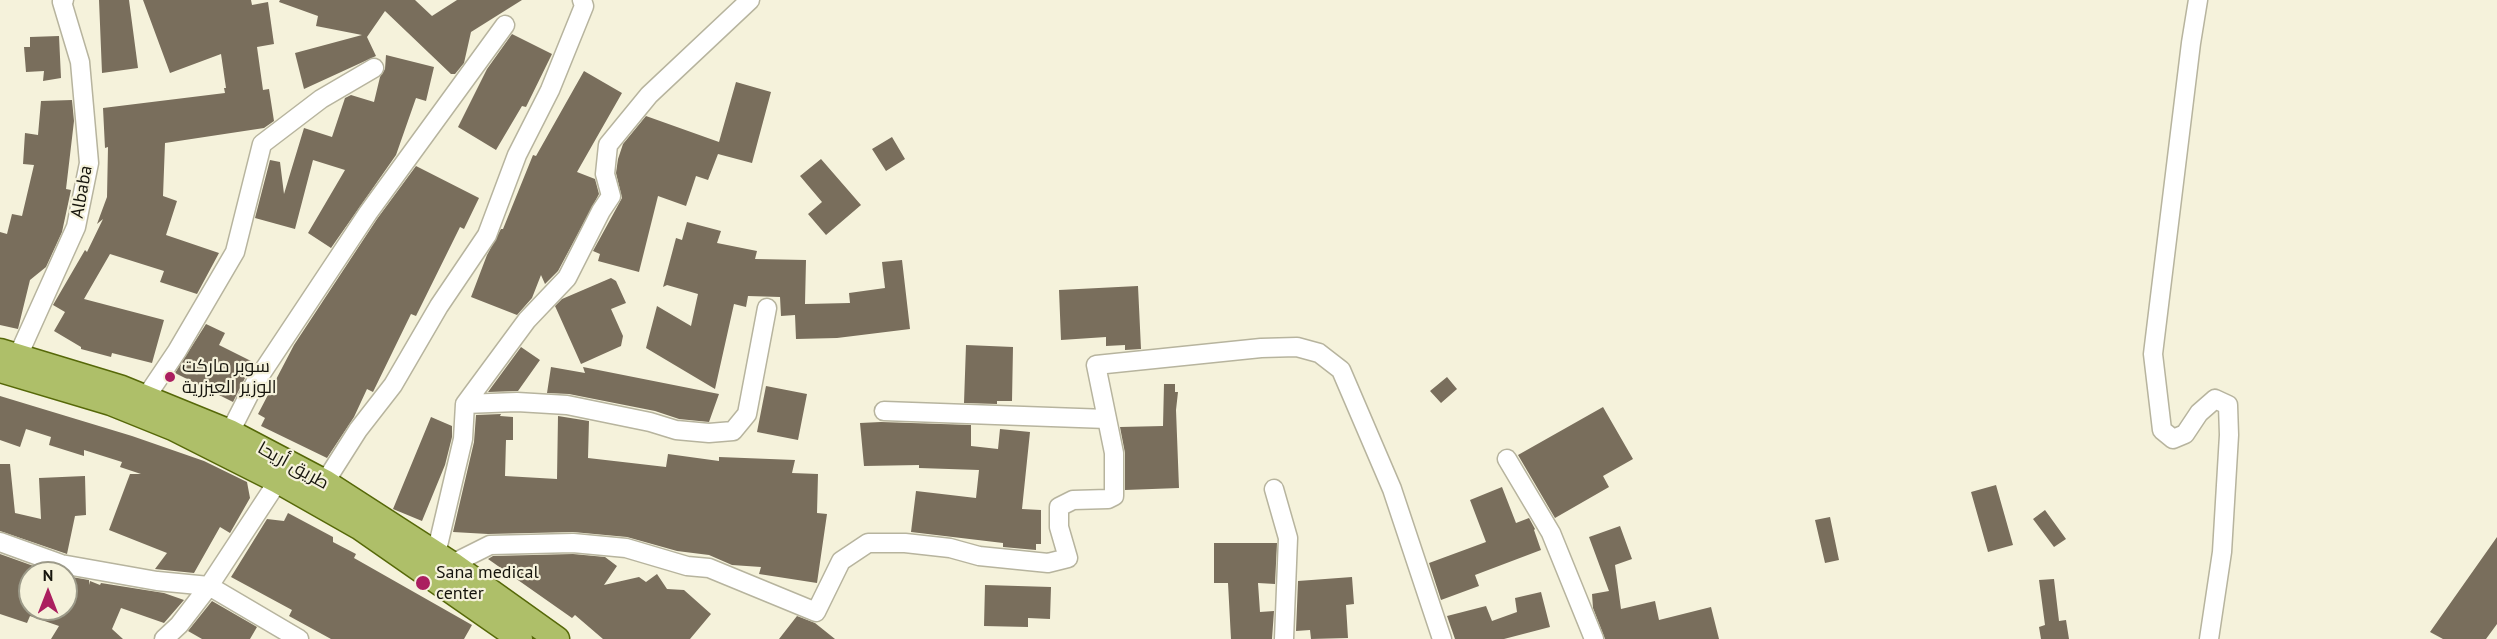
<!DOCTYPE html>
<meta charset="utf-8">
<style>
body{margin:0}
#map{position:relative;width:2497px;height:639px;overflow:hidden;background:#f5f2db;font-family:"PT Sans",sans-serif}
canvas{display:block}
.north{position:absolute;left:18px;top:561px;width:60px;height:60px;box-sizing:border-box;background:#f5f2db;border:2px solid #9c9a89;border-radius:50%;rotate:0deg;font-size:16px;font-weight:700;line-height:24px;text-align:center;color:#16150d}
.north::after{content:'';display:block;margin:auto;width:21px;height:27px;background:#ab1f5f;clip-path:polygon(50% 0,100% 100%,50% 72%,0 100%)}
</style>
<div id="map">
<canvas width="2497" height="639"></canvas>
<div class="north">N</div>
</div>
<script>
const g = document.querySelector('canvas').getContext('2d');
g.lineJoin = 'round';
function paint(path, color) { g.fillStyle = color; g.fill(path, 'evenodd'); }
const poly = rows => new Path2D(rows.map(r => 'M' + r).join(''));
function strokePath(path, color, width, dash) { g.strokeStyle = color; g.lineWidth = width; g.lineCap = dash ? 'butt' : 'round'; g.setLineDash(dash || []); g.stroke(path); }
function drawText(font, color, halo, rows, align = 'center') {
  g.font = font + ' "PT Sans",Cairo,sans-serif'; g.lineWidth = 4.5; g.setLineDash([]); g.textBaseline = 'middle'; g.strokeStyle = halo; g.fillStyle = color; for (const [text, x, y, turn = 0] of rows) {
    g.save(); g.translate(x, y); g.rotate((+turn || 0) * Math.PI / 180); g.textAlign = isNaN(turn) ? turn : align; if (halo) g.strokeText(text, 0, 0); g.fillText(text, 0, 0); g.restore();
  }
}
paint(poly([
 [99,0,129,0,138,68,102,73],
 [143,0,251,0,252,5,268,2,274,44,257,47,263,90,269,89,274,121,264,128,165,143,163,196,177,201,166,235,219,253,197,294,160,282,164,271,110,254,84,299,164,320,152,363,112,353,111,357,81,349,81,347,54,331,65,312,53,305,85,250,87,252,103,219,97,224,107,197,108,147,105,148,103,108,225,93,224,88,226,88,221,54,170,73],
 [280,0,415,0,432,16,457,0,522,0,471,32,464,63,455,74,451,74,385,11,367,37,376,56,304,89,295,53,362,35,316,26,318,16,279,2],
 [512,34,552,54,526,107,522,106,496,150,458,127,487,69],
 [59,36,61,78,43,81,44,71,26,72,24,47,30,47,30,37],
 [386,55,434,67,426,101,416,98,396,155,331,248,308,233,345,170,313,160,295,229,255,218,270,160,280,162,284,194,304,128,332,137,345,98,351,95,374,102,380,77,385,69],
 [584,71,622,93,577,172,595,179,599,194,558,271,545,284,541,275,532,298,517,315,471,297,487,255,501,229,503,229,533,155,536,156],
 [736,82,771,92,752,163,718,154,708,180,696,176,686,206,658,196,639,272,598,261,600,254,593,251,622,198,616,173,618,159,623,144,646,116,719,142],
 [72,100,74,121,66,189,71,190,62,232,46,267,30,280,18,329,0,325,0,232,7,234,12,214,22,216,34,165,23,164,25,133,38,135,41,101],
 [892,137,905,159,886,171,872,149],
 [821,159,861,205,826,235,808,214,822,202,800,176],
 [416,166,479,198,464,229,460,227,416,316,411,314,373,392,367,389,354,417,327,458,261,426,265,418,258,414,294,345,377,219],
 [687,222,721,231,717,243,757,251,755,259,806,260,805,304,850,303,849,293,885,288,882,262,902,260,910,329,837,338,796,339,795,315,781,316,780,297,748,296,746,307,734,304,715,389,646,348,657,306,691,326,698,294,667,285,663,287,676,238,682,240],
 [611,278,616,281,626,303,611,309,623,336,621,346,581,364,555,306,562,299],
 [1138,286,1141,349,1125,350,1125,345,1106,346,1106,337,1061,340,1059,290],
 [206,324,225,333,219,345,253,362,233,402,175,373],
 [966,345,1013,347,1012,401,997,401,997,404,964,403],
 [521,347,540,360,518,391,488,392],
 [551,367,585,373,583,367,719,394,709,422,679,419,655,411,569,394,547,393],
 [1447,377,1457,389,1441,403,1430,391],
 [1164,384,1175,384,1175,392,1178,392,1176,410,1179,488,1125,490,1125,453,1120,427,1163,426],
 [766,386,807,394,798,440,757,432],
 [0,396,132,436,204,461,247,482,250,498,230,533,220,527,194,573,155,569,167,553,109,530,130,474,141,474,120,467,122,462,84,450,84,456,49,445,51,437,26,429,20,447,0,440],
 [1603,407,1633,459,1603,476,1609,487,1555,518,1518,455],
 [501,414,500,416,513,417,513,440,506,440,505,476,557,479,558,416,589,421,588,458,666,467,668,454,719,461,719,457,795,460,792,473,818,474,817,513,827,514,817,583,759,574,761,567,732,565,709,555,677,551,627,537,573,532,488,534,453,532,474,442,476,415],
 [431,417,452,426,452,437,445,465,422,521,393,509],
 [881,422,971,425,971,446,998,449,1000,429,1030,432,1022,509,1041,510,1041,544,1036,544,1036,550,1003,547,1003,543,911,532,916,491,976,498,979,470,919,468,919,465,864,466,860,423],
 [0,464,10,464,15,513,41,519,39,478,85,476,86,515,75,516,67,554,0,531],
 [1996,485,2013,545,1988,552,1971,492],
 [1502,487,1516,523,1529,518,1535,529,1534,530,1541,550,1475,575,1479,586,1441,600,1429,563,1486,542,1470,500],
 [2045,510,2066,539,2054,547,2033,519],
 [288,513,333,537,333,542,356,554,354,558,472,625,464,639,331,639,289,616,292,610,231,577,267,519,284,521],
 [1830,517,1839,560,1825,563,1815,520],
 [1620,526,1632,559,1615,565,1621,609,1655,601,1659,620,1711,607,1719,639,1605,639,1593,608,1592,594,1609,591,1589,537],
 [2497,537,2497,624,2486,639,2443,639,2430,632],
 [1214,543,1277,543,1275,584,1258,583,1260,612,1274,611,1272,639,1231,639,1228,583,1214,583],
 [0,554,53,573,30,573,30,609,66,609,66,576,89,580,89,585,90,581,100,585,101,583,164,593,184,600,164,623,121,608,112,629,123,639,51,639,59,626,30,616,27,623,0,614],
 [573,554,605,557,617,566,604,585,639,577,646,582,657,574,667,589,684,590,711,614,690,639,603,639,575,615,572,618,488,559,493,556],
 [1352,577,1354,604,1346,605,1348,638,1311,639,1310,630,1296,631,1298,581],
 [2054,579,2059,621,2066,620,2069,639,2041,639,2039,627,2045,625,2039,580],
 [985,585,1051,587,1050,619,1028,618,1028,627,984,626],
 [1541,592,1550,627,1504,639,1455,639,1447,616,1486,606,1492,621,1517,612,1515,598],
 [212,601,257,627,250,639,202,639,188,631],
 [797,616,815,623,835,639,779,639]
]), '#796e5c');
const minor = poly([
 [2198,0,2191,43,2153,354,2162,430,2173,439,2185,434,2199,413,2215,399,2228,405,2229,435,2222,552,2209,639],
 [13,367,76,227,89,163,80,62,62,2,64,0],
 [146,397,177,351,235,252,262,144,321,99,374,68],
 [465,404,517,402,567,405,650,422,676,430,709,433,733,431,747,414,767,308],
 [884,411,1107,419],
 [230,432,255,383,368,213,505,25],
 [1507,459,1551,533,1594,639],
 [325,482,358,430,393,385,439,306,487,235,517,155,550,90,584,6,582,0],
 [1274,489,1288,538,1284,639],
 [0,542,61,564,157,581,209,586,278,481],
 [436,554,463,439,465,404,527,320,567,278,601,211,611,196,605,174,608,145,649,95,750,0],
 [452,564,490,545,573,543,626,548,687,566,709,568,816,612,841,561,868,543,905,543,950,548,979,556,1048,563,1068,558,1059,527,1059,507,1073,500,1108,499,1114,496,1114,453,1096,365,1261,348,1297,347,1319,353,1341,370,1392,489,1442,639],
 [164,639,179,625,209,586,299,639]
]);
const major = poly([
 [0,351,122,388,230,432,325,482,452,564,557,639],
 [0,370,111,403,173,428,278,481,359,527,520,639]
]);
strokePath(minor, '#b7b49e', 21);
strokePath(major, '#566808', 27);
strokePath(minor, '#fff', 18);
strokePath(major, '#aebf69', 24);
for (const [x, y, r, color] of [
 [170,377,6,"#ab1f5f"],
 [423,583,8,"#ab1f5f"]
]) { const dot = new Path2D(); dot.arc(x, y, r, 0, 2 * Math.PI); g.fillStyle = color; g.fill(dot); strokePath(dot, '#f5f2db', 2); }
drawText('18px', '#16150d', '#f5f2db', [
 ["Albaba",82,192,-80],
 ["طريق أريحا",293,466,29]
]);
drawText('18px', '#16150d', '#f5f2db', [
 ["سوبر ماركت",182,367],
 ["الوزير العيزرية",182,388],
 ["Sana medical",436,573],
 ["center",436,594]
], 'left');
</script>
